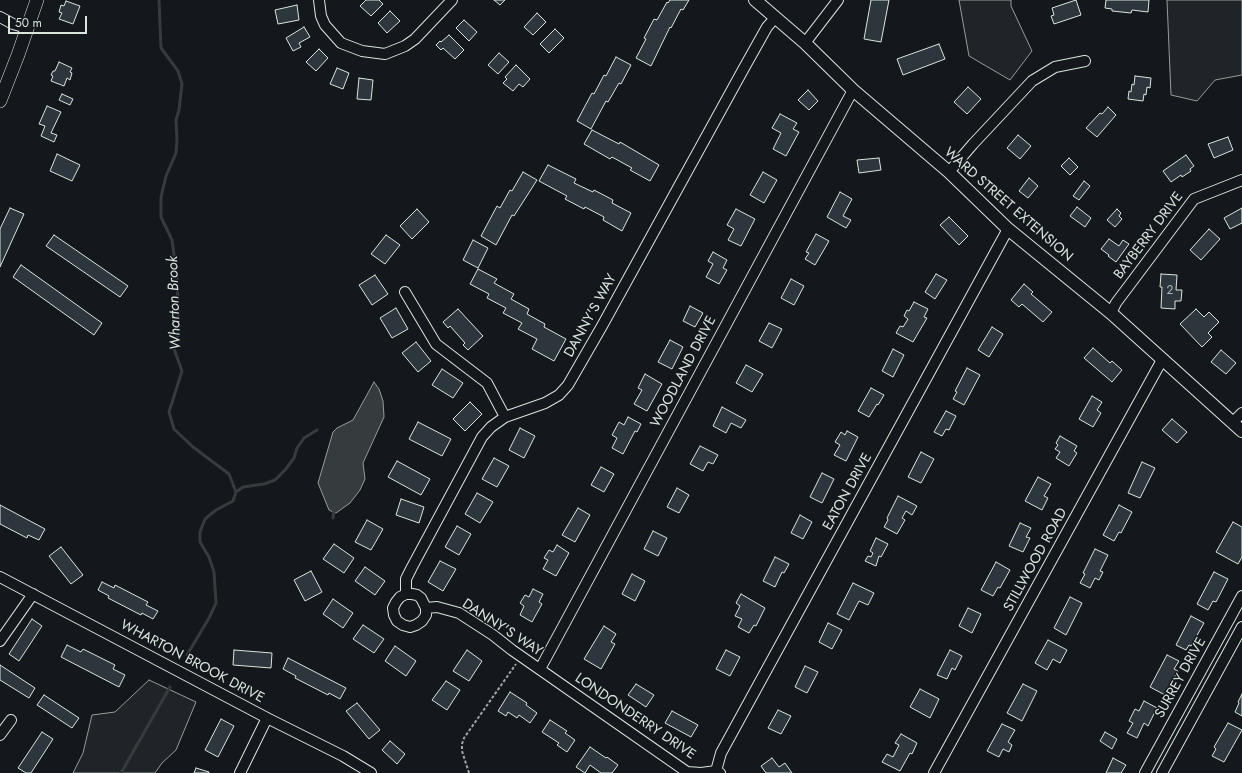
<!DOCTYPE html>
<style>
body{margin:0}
#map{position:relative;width:1242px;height:773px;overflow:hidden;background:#14181c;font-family:Jost,sans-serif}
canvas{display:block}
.scale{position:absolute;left:8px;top:16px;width:79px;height:18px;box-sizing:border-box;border:2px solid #d8e6dc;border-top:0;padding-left:5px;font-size:12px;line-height:14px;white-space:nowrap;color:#d8e6dc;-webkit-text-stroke:3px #14181c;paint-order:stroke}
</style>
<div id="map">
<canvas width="1242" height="773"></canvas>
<div class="scale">50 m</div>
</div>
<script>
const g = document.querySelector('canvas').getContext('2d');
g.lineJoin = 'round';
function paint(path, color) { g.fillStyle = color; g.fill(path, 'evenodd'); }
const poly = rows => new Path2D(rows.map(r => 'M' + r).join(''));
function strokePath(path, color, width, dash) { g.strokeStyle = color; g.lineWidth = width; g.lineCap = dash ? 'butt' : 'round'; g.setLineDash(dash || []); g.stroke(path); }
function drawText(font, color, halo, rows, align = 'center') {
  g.font = font + ' Jost,sans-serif'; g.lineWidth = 3; g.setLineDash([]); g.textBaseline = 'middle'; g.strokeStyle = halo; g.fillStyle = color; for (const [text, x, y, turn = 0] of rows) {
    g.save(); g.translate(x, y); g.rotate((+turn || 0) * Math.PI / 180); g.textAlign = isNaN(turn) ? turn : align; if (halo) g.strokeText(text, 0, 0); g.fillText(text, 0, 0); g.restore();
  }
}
const green = poly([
 [959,0,1011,0,1011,6,1032,51,1010,80,969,56,959,0],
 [1167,0,1242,0,1242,75,1215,80,1197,101,1171,95,1167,0],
 [149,680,196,702,176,750,162,763,155,773,73,773,83,753,92,715,115,712,149,680]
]);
paint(green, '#202428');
strokePath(green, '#939e99', 1);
const water = poly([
 [374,382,379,389,383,401,384,417,363,463,365,479,360,490,350,503,336,513,333,512,329,510,318,483,333,432,337,428,353,420,374,382]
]);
paint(water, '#363b3e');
strokePath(water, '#939e99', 1);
strokePath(poly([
 [159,0,161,48,178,71,182,84,179,110,176,120,177,140,176,153,166,176,161,197,161,217,172,240,177,277,179,334,173,346,182,371,169,412,174,429,193,447,229,474,236,492,233,501,216,510,205,519,200,532,200,542,209,557,214,572,216,603,209,618,187,655],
 [236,492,243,487,264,484,275,480,285,470,294,458,297,448,304,438,317,430],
 [333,518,334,509],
 [121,773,170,687]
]), '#363b3e', 3);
const building = poly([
 [366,0,379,0,383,4,371,16,360,6,366,0],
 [494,0,505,0,500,5,494,0],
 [670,0,689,0,683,10,681,9,671,28,670,27,651,66,636,58,646,39,644,38,654,19,657,20,667,2,668,3,670,0],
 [871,0,889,0,881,42,864,39,871,0],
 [1076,0,1081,15,1054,24,1051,16,1054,15,1052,8,1076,0],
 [1106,0,1149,0,1148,12,1132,10,1131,13,1112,11,1112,9,1105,8,1106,0],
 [66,1,80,6,73,24,59,19,62,13,59,12,61,5,64,6,66,1],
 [297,5,299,20,278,24,275,10,297,5],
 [390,11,400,21,387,33,378,23,390,11],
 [537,13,546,22,533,35,524,27,537,13],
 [464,20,477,32,469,41,456,28,464,20],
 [304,27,310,37,299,43,301,47,293,51,286,38,304,27],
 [555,29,564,38,549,53,540,44,555,29],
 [449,35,464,50,455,59,443,48,441,50,436,45,440,41,441,42,449,35],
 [939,44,945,59,903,75,897,59,939,44],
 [319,49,328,58,316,71,306,62,319,49],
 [499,53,509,62,498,74,488,65,499,53],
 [616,57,631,65,621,84,619,83,608,102,606,101,591,129,577,121,592,93,594,94,604,75,606,76,616,57],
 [59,62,72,68,70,72,72,73,70,80,67,78,64,86,51,81,53,76,51,75,53,71,55,71,59,62],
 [516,65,530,79,523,87,519,84,513,91,503,83,507,79,505,77,516,65],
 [337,68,349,73,343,89,330,84,337,68],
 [1135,76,1151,78,1150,88,1147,87,1146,95,1144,94,1143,101,1128,99,1129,91,1131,92,1132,84,1134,85,1135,76],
 [359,78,373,80,371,100,357,99,359,78],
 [968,87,981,99,967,114,954,102,968,87],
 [808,90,818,101,809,110,798,100,808,90],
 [62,94,73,99,70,105,59,100,62,94],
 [47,106,61,112,51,133,57,135,54,142,41,136,45,126,39,124,47,106],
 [1108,107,1116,115,1097,137,1086,128,1100,113,1102,114,1108,107],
 [780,114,797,123,793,129,799,132,786,156,773,149,781,133,772,128,780,114],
 [592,130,619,144,620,142,659,165,650,181,630,170,632,168,612,157,610,159,584,144,592,130],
 [1018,135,1031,146,1020,159,1007,148,1018,135],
 [1228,137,1233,150,1214,158,1208,144,1228,137],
 [57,154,80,165,72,181,50,171,57,154],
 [1186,155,1194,166,1190,169,1191,171,1182,177,1181,175,1171,182,1163,171,1186,155],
 [879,158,881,170,859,173,857,160,879,158],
 [1069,158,1078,167,1070,175,1061,166,1069,158],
 [548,165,576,179,574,183,593,192,594,190,613,200,612,203,631,213,622,231,603,220,604,217,585,207,584,209,565,199,567,196,539,181,548,165],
 [523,172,537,180,514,216,512,215,496,245,481,236,497,206,500,208,510,190,512,191,523,172],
 [763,172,777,180,764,203,750,195,763,172],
 [1029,178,1038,186,1028,198,1019,191,1029,178],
 [1084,181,1090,186,1079,200,1073,196,1084,181],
 [840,192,852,199,843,216,851,220,846,228,827,217,840,192],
 [1077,207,1091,218,1085,227,1070,216,1077,207],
 [10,208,24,214,0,267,0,229,10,208],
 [1242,208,1242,223,1230,229,1224,218,1242,208],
 [417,209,429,222,412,239,400,226,417,209],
 [736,209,755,219,741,246,728,240,734,229,727,225,736,209],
 [1117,209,1121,213,1119,216,1122,219,1115,227,1107,220,1117,209],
 [949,217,968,236,959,245,940,225,949,217],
 [1209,229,1220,239,1201,260,1190,250,1209,229],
 [816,234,829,241,815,265,805,259,809,253,806,252,816,234],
 [54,235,128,286,120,297,46,246,54,235],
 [386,235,400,245,385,264,371,254,386,235],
 [1109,239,1119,246,1123,240,1129,244,1116,262,1108,256,1109,255,1101,249,1109,239],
 [473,240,488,248,478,268,463,260,473,240],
 [713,252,727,260,723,268,727,270,719,284,706,277,713,264,708,261,713,252],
 [21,265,102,323,94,335,13,277,21,265],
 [478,269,497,279,494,283,514,294,511,299,529,309,527,314,545,324,544,327,566,339,554,361,532,349,537,339,518,329,522,323,503,313,506,308,487,298,489,294,470,284,478,269],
 [936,274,947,280,935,299,925,292,936,274],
 [1161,274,1177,275,1176,290,1182,290,1181,301,1175,301,1175,309,1161,308,1162,287,1160,287,1161,274],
 [375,275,388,294,372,305,359,285,375,275],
 [791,279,804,286,794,305,781,298,791,279],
 [1024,284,1033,292,1031,294,1052,312,1043,322,1022,304,1019,307,1011,300,1024,284],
 [914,302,928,309,924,317,927,318,913,342,896,333,900,326,903,327,908,319,904,316,907,310,909,311,914,302],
 [690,306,703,313,695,327,683,321,690,306],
 [396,308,408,329,392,338,380,318,396,308],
 [458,309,483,336,468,350,463,345,465,343,450,326,448,328,443,322,458,309],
 [1196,309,1204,317,1209,312,1219,322,1208,333,1212,337,1202,347,1180,324,1196,309],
 [769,323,782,329,772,348,759,341,769,323],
 [992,327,1003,334,989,357,978,350,992,327],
 [670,340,683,347,672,369,658,362,670,340],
 [416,342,431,361,418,372,402,353,416,342],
 [1093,348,1110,363,1112,361,1122,370,1112,382,1084,358,1093,348],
 [893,349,904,355,893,377,882,371,893,349],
 [1221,350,1236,363,1226,374,1211,362,1221,350],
 [746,365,763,374,752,392,736,383,746,365],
 [967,368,980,375,964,405,953,399,957,392,955,391,967,368],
 [442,369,463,383,453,398,432,385,442,369],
 [645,374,662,384,647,411,634,404,642,390,638,388,645,374],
 [871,388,884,395,878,405,877,404,869,417,858,411,871,388],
 [1092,396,1102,402,1097,410,1101,413,1093,427,1079,419,1092,396],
 [470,402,482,414,465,431,453,419,470,402],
 [722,407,746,420,741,428,731,423,726,433,713,426,722,407],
 [946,411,956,416,949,430,946,429,942,436,934,432,946,411],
 [628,417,641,424,637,432,635,431,623,454,612,448,617,438,612,435,619,422,624,425,628,417],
 [1172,419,1187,432,1177,443,1162,430,1172,419],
 [418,422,451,439,442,456,409,439,418,422],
 [520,428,535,436,524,458,509,450,520,428],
 [847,431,858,437,846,461,834,455,840,445,835,442,841,432,845,435,847,431],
 [1060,436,1077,446,1074,451,1077,453,1069,466,1056,458,1060,452,1055,449,1058,445,1056,443,1060,436],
 [700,446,718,455,713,464,708,462,703,471,690,464,700,446],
 [921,452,934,459,921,483,908,477,921,452],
 [494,458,509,466,497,487,482,479,494,458],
 [397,461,430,479,421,495,388,477,397,461],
 [1142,462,1155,468,1140,498,1128,493,1142,462],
 [601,467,614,474,604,492,591,485,601,467],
 [822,473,834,479,822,503,810,497,822,473],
 [1038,477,1051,484,1044,496,1048,498,1042,510,1025,501,1038,477],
 [677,488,689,495,679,513,667,507,677,488],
 [477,493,493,502,480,523,465,514,477,493],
 [898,496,917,506,912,515,906,511,902,518,905,520,897,534,884,527,888,520,887,518,898,496],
 [401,499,424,507,419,523,396,515,401,499],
 [0,505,45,529,39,540,28,535,27,538,0,524,0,505],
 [1119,505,1132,512,1121,533,1119,532,1114,541,1103,535,1119,505],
 [578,508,590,515,575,542,562,535,578,508],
 [800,515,812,522,803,539,791,533,800,515],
 [367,520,383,529,371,550,355,542,367,520],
 [1233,522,1242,527,1242,557,1238,564,1216,552,1233,522],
 [1020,523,1031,528,1026,537,1030,538,1023,552,1009,546,1020,523],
 [457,526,471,534,459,555,445,547,457,526],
 [653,531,667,538,658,556,644,549,653,531],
 [876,538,888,544,881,557,879,556,876,566,865,561,868,556,871,557,873,553,870,551,876,538],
 [334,544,354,558,344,573,323,559,334,544],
 [557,545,569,553,556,576,543,569,548,560,544,558,549,550,553,552,557,545],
 [61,547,83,575,71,584,49,556,61,547],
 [1095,549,1108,555,1100,571,1103,572,1099,580,1095,578,1090,588,1080,583,1085,574,1083,573,1095,549],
 [775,557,789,564,784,573,782,572,775,587,763,581,775,557],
 [440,561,456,569,443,591,428,582,440,561],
 [996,562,1010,570,1000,588,998,587,993,596,981,590,996,562],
 [365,567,385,581,375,595,355,581,365,567],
 [311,571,322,592,305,601,294,580,311,571],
 [1214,572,1228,579,1216,602,1213,601,1208,610,1197,604,1214,572],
 [632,574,645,581,635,601,622,594,632,574],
 [102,582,114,588,115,585,148,602,146,605,158,611,153,619,142,613,141,615,108,598,109,596,98,590,102,582],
 [853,583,874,593,868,605,859,601,849,620,837,614,853,583],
 [533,589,543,594,539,602,542,604,532,622,520,615,524,606,520,603,525,595,529,597,533,589],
 [741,594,765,608,756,626,754,625,749,633,738,627,742,619,735,616,740,606,736,603,741,594],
 [1070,597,1082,603,1066,635,1054,628,1070,597],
 [333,599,353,613,343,628,323,614,333,599],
 [968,608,981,614,972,633,959,626,968,608],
 [1191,616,1204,623,1191,646,1189,645,1186,650,1176,645,1191,616],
 [32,619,42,626,19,661,9,654,32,619],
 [828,623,842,630,832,649,819,642,828,623],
 [363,625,384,639,374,653,353,639,363,625],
 [604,626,616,634,611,642,615,644,601,669,584,659,604,626],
 [1048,640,1067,650,1060,663,1053,659,1047,670,1035,663,1048,640],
 [67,645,81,652,83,649,115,665,113,669,125,675,119,687,61,657,67,645],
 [395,646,416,661,406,676,385,661,395,646],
 [234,650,272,653,271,668,233,665,234,650],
 [467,650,482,661,469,681,453,671,467,650],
 [726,650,740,657,730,676,716,669,726,650],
 [950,650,962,656,955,670,952,668,947,679,937,675,950,650],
 [1167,655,1179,661,1174,669,1178,671,1165,695,1150,687,1167,655],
 [288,658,346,688,340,699,329,693,328,695,295,678,296,676,283,669,288,658],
 [0,665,35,688,29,698,0,680,0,665],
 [805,666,818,672,807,693,795,687,805,666],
 [446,681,460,690,447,710,432,700,446,681],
 [636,684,654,695,646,707,628,695,636,684],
 [1023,684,1037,691,1022,721,1007,713,1023,684],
 [920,689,939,699,930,718,910,707,920,689],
 [510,692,527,703,526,705,537,713,530,723,519,715,517,718,508,712,506,716,498,711,510,692],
 [1242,694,1242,716,1235,712,1239,703,1238,702,1242,694],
 [44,695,79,718,72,728,37,705,44,695],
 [1144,701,1157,708,1148,726,1144,723,1137,738,1127,733,1133,723,1129,721,1135,709,1139,711,1144,701],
 [357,703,380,730,369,739,346,711,357,703],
 [778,710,791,716,781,734,768,728,778,710],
 [672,711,698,725,691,737,665,723,672,711],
 [221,719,234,726,218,757,205,750,221,719],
 [550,720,567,731,565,733,575,740,567,752,557,745,559,743,542,732,550,720],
 [1228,723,1242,730,1224,762,1212,756,1216,749,1214,747,1228,723],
 [1002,724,1015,730,1008,742,1012,745,1009,752,1003,749,999,757,987,751,1002,724],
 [42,732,53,739,31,773,26,773,18,768,42,732],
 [1105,732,1117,739,1112,749,1100,741,1105,732],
 [901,734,917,743,912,754,910,753,900,771,882,762,887,754,893,757,899,745,895,743,901,734],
 [390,741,405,754,397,764,382,750,390,741],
 [590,747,606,758,607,757,618,765,612,773,601,773,590,765,585,773,576,767,590,747],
 [772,758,779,767,785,763,792,773,766,773,761,766,772,758],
 [1113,758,1126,765,1121,773,1106,773,1113,758],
 [196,768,209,772,209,773,194,773,196,768]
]);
paint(building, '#2c363c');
strokePath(building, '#d8e6dc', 1);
const minor = poly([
 [319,0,321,16,325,25,341,43,362,51,385,54,405,46,415,39,452,0],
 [0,17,13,24,27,28],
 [805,43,838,0],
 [949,172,973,144,1032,81,1055,67,1085,61],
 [405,292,436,344,487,383,505,417],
 [1111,313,1116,303,1194,199,1242,180],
 [1233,422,1242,413],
 [0,577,267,718,343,756,371,773],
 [406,594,406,579,412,567,482,437,491,427,505,417,545,403,559,395,568,385,602,326,744,68,767,27,775,18],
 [426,608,426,615,422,621,416,625,410,627,403,625,397,621,394,615,393,608,396,602,400,597,406,594,412,594,417,595,421,598,426,608,437,607,459,613,493,635,512,650,687,772,701,773,716,771,720,773],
 [0,641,33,594],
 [540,669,853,90],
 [0,735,11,720],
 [716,771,721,753,1008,229],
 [240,773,267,718],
 [934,773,1162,360],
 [1145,773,1242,596],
 [1162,773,1242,627]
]);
const tertiary = poly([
 [755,0,805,43,853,90,949,172,1008,229,1111,313,1242,431]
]);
const secondary = poly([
 [0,101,18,55,37,0]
]);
strokePath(minor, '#d8e6dc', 12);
strokePath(tertiary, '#d8e6dc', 14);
strokePath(secondary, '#d8e6dc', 14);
strokePath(poly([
 [469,773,462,751,462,744,464,738,516,664]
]), '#9da8a2', 2, [3, 2]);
strokePath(minor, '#14181c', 10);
strokePath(tertiary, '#14181c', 12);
strokePath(secondary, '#14181c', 13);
drawText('12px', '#adbab4', null, [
 ["2",1170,291]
]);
drawText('14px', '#d8e6dc', '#14181c', [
 ["WARD STREET EXTENSION",1008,205,41],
 ["BAYBERRY DRIVE",1149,236,-53],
 ["DANNY'S WAY",591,316,-61],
 ["WOODLAND DRIVE",684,372,-62],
 ["EATON DRIVE",848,492,-61],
 ["STILLWOOD ROAD",1036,560,-61],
 ["DANNY'S WAY",502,628,33],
 ["WHARTON BROOK DRIVE",192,662,28],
 ["SURREY DRIVE",1181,678,-61],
 ["LONDONDERRY DRIVE",635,717,34]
]);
drawText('italic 15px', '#d8e6dc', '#14181c', [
 ["Wharton Brook",175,303,-92]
]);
</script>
